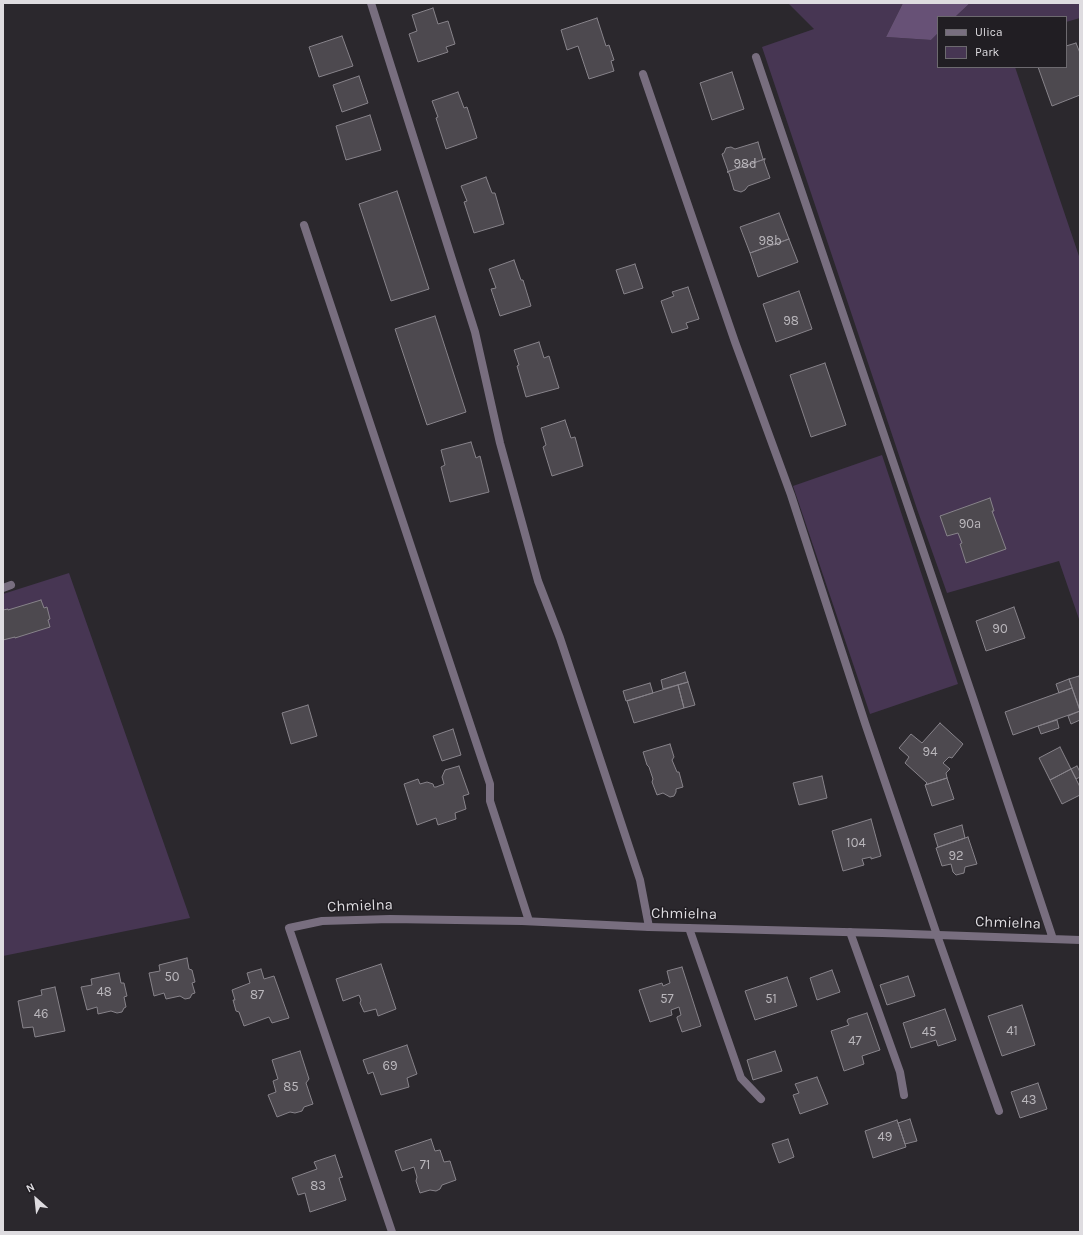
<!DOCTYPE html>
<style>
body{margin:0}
#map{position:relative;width:1083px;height:1235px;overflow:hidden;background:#2b282d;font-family:Karla,sans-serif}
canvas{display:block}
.frame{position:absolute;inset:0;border:4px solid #dedce0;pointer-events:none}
.legend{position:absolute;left:937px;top:16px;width:130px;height:52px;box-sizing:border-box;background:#211e23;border:1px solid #6d6a6f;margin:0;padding:5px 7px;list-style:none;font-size:12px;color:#dedce0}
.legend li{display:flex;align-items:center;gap:8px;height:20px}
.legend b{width:20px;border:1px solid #6d6a6f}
.north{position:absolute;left:16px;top:1179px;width:40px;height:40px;-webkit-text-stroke:3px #211e23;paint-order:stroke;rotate:333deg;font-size:11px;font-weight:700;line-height:16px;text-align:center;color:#dedce0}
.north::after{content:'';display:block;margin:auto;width:14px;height:18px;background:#dedce0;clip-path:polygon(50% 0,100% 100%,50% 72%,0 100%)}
</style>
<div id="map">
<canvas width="1083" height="1235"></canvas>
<div class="frame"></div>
<ul class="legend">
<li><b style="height:5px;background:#786e7f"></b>Ulica</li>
<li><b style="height:11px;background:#473653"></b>Park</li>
</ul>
<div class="north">N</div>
</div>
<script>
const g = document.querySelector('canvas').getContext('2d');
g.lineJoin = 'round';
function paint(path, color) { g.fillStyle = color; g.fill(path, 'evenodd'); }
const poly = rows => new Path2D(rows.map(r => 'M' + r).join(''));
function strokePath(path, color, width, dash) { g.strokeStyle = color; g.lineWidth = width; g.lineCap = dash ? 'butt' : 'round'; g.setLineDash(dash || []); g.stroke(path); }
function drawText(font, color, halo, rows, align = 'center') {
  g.font = font + ' Karla,sans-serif'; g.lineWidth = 3; g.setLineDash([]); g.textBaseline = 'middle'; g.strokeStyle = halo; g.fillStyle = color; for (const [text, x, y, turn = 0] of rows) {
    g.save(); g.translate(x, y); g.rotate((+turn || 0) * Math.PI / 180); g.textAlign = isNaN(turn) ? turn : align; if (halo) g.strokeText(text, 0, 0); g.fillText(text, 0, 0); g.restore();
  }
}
paint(poly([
 [788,3,903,3,886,37,931,40,938,33,938,67,1015,67,1080,259,1080,622,1059,561,947,593,917,509,762,47,814,29],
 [970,3,1080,3,1080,18,1066,22,1066,17,955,17],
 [882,455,958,684,870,714,793,486],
 [69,573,190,918,3,956,3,594]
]), '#473653');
paint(poly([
 [903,3,970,3,955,17,938,17,938,33,931,40,886,37]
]), '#675176');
const building = poly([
 [433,8,438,24,448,21,455,44,446,47,448,52,418,62,409,34,417,31,412,15,433,8],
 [597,18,606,46,609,45,614,60,611,61,614,71,589,79,578,46,567,50,561,30,597,18],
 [342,36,353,66,319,77,309,47,342,36],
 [1076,43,1080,53,1080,95,1052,106,1038,67,1066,67,1066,46,1076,43],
 [732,72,744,109,712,120,700,83,732,72],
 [359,76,368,103,342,112,333,85,359,76],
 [458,92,464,108,467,107,477,138,446,149,436,118,438,117,432,101,458,92],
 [370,115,381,150,346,160,336,126,370,115],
 [758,142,763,159,765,159,727,172,728,171,722,154,724,153,726,148,731,147,735,149,758,142],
 [765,159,764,161,770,178,748,186,745,190,741,192,734,190,729,173,727,172,765,159],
 [486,177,492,193,495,193,504,224,474,233,464,202,467,201,461,186,486,177],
 [397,191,429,289,391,301,359,204,397,191],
 [779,213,789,239,750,253,740,227,779,213],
 [789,239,798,262,758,277,750,253,789,239],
 [514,260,521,280,523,280,531,306,500,316,491,289,496,288,489,269,514,260],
 [635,264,643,288,624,294,616,270,635,264],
 [688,287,699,319,686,323,688,328,672,333,661,301,674,296,672,292,688,287],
 [799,291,812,329,776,342,763,304,799,291],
 [435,316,466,412,427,425,395,329,435,316],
 [539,342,544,358,549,356,559,388,526,397,517,366,519,365,514,350,539,342],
 [825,363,846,425,811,437,790,375,825,363],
 [565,420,571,438,575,437,583,466,552,476,543,447,546,445,541,428,565,420],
 [471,442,476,458,480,456,489,492,450,502,441,467,445,465,441,450,471,442],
 [990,498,994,511,992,511,1006,549,966,563,960,544,962,543,958,533,947,536,940,516,990,498],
 [41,600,44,608,47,607,50,619,48,620,50,627,15,638,15,637,3,640,3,610,8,609,8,610,41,600],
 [1014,607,1025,638,986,651,976,621,1014,607],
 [685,672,688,682,663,689,661,680,685,672],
 [1079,676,1080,680,1080,710,1069,679,1079,676],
 [1069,679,1072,688,1059,693,1056,684,1069,679],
 [688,682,695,705,684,708,678,685,688,682],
 [650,683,653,693,626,701,623,691,650,683],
 [678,685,684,708,634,723,627,701,678,685],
 [1072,688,1080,711,1013,735,1005,712,1072,688],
 [308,705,317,736,291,744,282,713,308,705],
 [1080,711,1080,720,1071,724,1068,716,1080,711],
 [1057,720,1059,728,1041,734,1038,726,1057,720],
 [940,723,963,744,952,758,949,757,943,763,950,769,946,773,947,778,925,785,927,783,905,763,909,757,899,748,911,734,922,743,940,723],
 [453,729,461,755,442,761,433,736,453,729],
 [670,744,674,757,672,760,677,772,679,772,683,787,676,789,676,792,674,796,670,797,663,793,657,795,652,782,653,779,649,767,647,765,643,752,670,744],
 [1060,747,1071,769,1050,780,1039,758,1060,747],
 [459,766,469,794,463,796,466,809,455,813,456,819,438,825,436,818,417,825,404,784,418,779,420,784,427,782,433,784,434,787,436,787,444,784,442,777,445,770,459,766],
 [1077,766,1080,772,1080,777,1076,779,1071,769,1077,766],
 [1071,769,1080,787,1080,795,1062,804,1050,780,1071,769],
 [822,776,827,798,799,805,793,783,822,776],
 [947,778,954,799,932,806,925,785,947,778],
 [871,819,881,856,871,859,871,857,862,859,864,865,843,871,832,831,871,819],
 [962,825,965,838,938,847,934,834,962,825],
 [968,837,977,864,965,867,964,873,956,875,953,872,951,864,942,866,936,848,968,837],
 [187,958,189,969,192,970,195,982,192,983,195,993,192,994,190,998,185,999,180,996,166,999,164,993,154,996,149,973,160,971,159,965,187,958],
 [381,964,396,1009,378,1016,376,1009,364,1012,360,1003,361,1000,359,995,343,1001,336,979,381,964],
 [682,967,701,1026,682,1032,677,1018,677,1017,681,1015,679,1007,671,1010,672,1015,650,1022,639,990,662,983,663,986,670,983,667,971,682,967],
 [261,969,264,979,274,976,289,1018,272,1023,269,1017,244,1026,239,1012,236,1011,233,1000,235,1000,232,990,250,983,247,973,261,969],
 [832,970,840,992,817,1000,810,978,832,970],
 [119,973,121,983,124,983,127,996,124,997,126,1007,124,1008,122,1012,117,1013,111,1011,98,1014,97,1007,87,1010,81,987,92,985,91,979,119,973],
 [908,976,915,996,887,1005,880,985,908,976],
 [787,977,797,1006,755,1020,745,991,787,977],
 [55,987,65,1031,35,1037,33,1027,23,1028,18,1001,42,995,41,990,55,987],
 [1022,1005,1035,1045,1002,1056,988,1016,1022,1005],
 [945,1009,956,1040,938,1046,936,1040,911,1048,903,1023,945,1009],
 [867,1013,880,1050,862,1056,864,1064,844,1071,831,1031,849,1025,847,1021,848,1019,867,1013],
 [407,1045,417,1074,407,1078,409,1087,381,1095,373,1072,368,1074,363,1060,407,1045],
 [300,1051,309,1079,306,1083,313,1104,304,1107,302,1111,295,1113,290,1112,277,1117,268,1095,276,1092,273,1081,278,1079,272,1060,300,1051],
 [775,1051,782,1071,753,1080,747,1060,775,1051],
 [817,1077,828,1104,800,1114,793,1095,799,1093,795,1084,817,1077],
 [1038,1083,1047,1109,1020,1118,1011,1092,1038,1083],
 [910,1119,917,1141,905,1144,898,1123,910,1119],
 [897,1120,906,1147,873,1158,865,1131,897,1120],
 [431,1139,435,1151,440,1150,444,1162,450,1161,456,1180,442,1185,440,1189,436,1191,430,1190,420,1193,416,1181,417,1177,414,1167,402,1171,395,1151,431,1139],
 [788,1139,794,1157,779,1163,772,1144,788,1139],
 [335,1155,342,1176,343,1177,339,1178,346,1200,310,1212,305,1193,298,1195,292,1178,317,1169,314,1162,335,1155]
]);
paint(building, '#4d494f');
strokePath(building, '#87838a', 1);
strokePath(poly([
 [371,3,475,332,500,443,538,581,560,638,640,880,649,927],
 [643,74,735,342,791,495,865,723,937,935,999,1111],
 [304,225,490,784,490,801,529,921],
 [3,588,11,585],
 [689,928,741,1078,761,1099],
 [850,932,900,1072,904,1095]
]), '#786e7f', 8);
strokePath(poly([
 [756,57,973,698,1053,939],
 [392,1232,289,928,322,921,390,919,522,921,649,927,882,933,1080,940]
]), '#786e7f', 8);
drawText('13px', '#bab7bc', null, [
 ["98d",745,164],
 ["98b",770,241],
 ["98",791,321],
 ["90a",970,524],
 ["90",1000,629],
 ["94",930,752],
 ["104",856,843],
 ["92",956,856],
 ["50",172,977],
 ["48",104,992],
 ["87",257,995],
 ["57",667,999],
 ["51",771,999],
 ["46",41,1014],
 ["41",1012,1031],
 ["45",929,1032],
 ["47",855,1041],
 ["69",390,1066],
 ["85",291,1087],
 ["43",1029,1100],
 ["49",885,1137],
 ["71",425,1165],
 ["83",318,1186]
]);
drawText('15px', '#dedce0', '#211e23', [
 ["Chmielna",360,906,-2],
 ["Chmielna",684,914,1],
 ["Chmielna",1008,923,2]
]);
</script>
